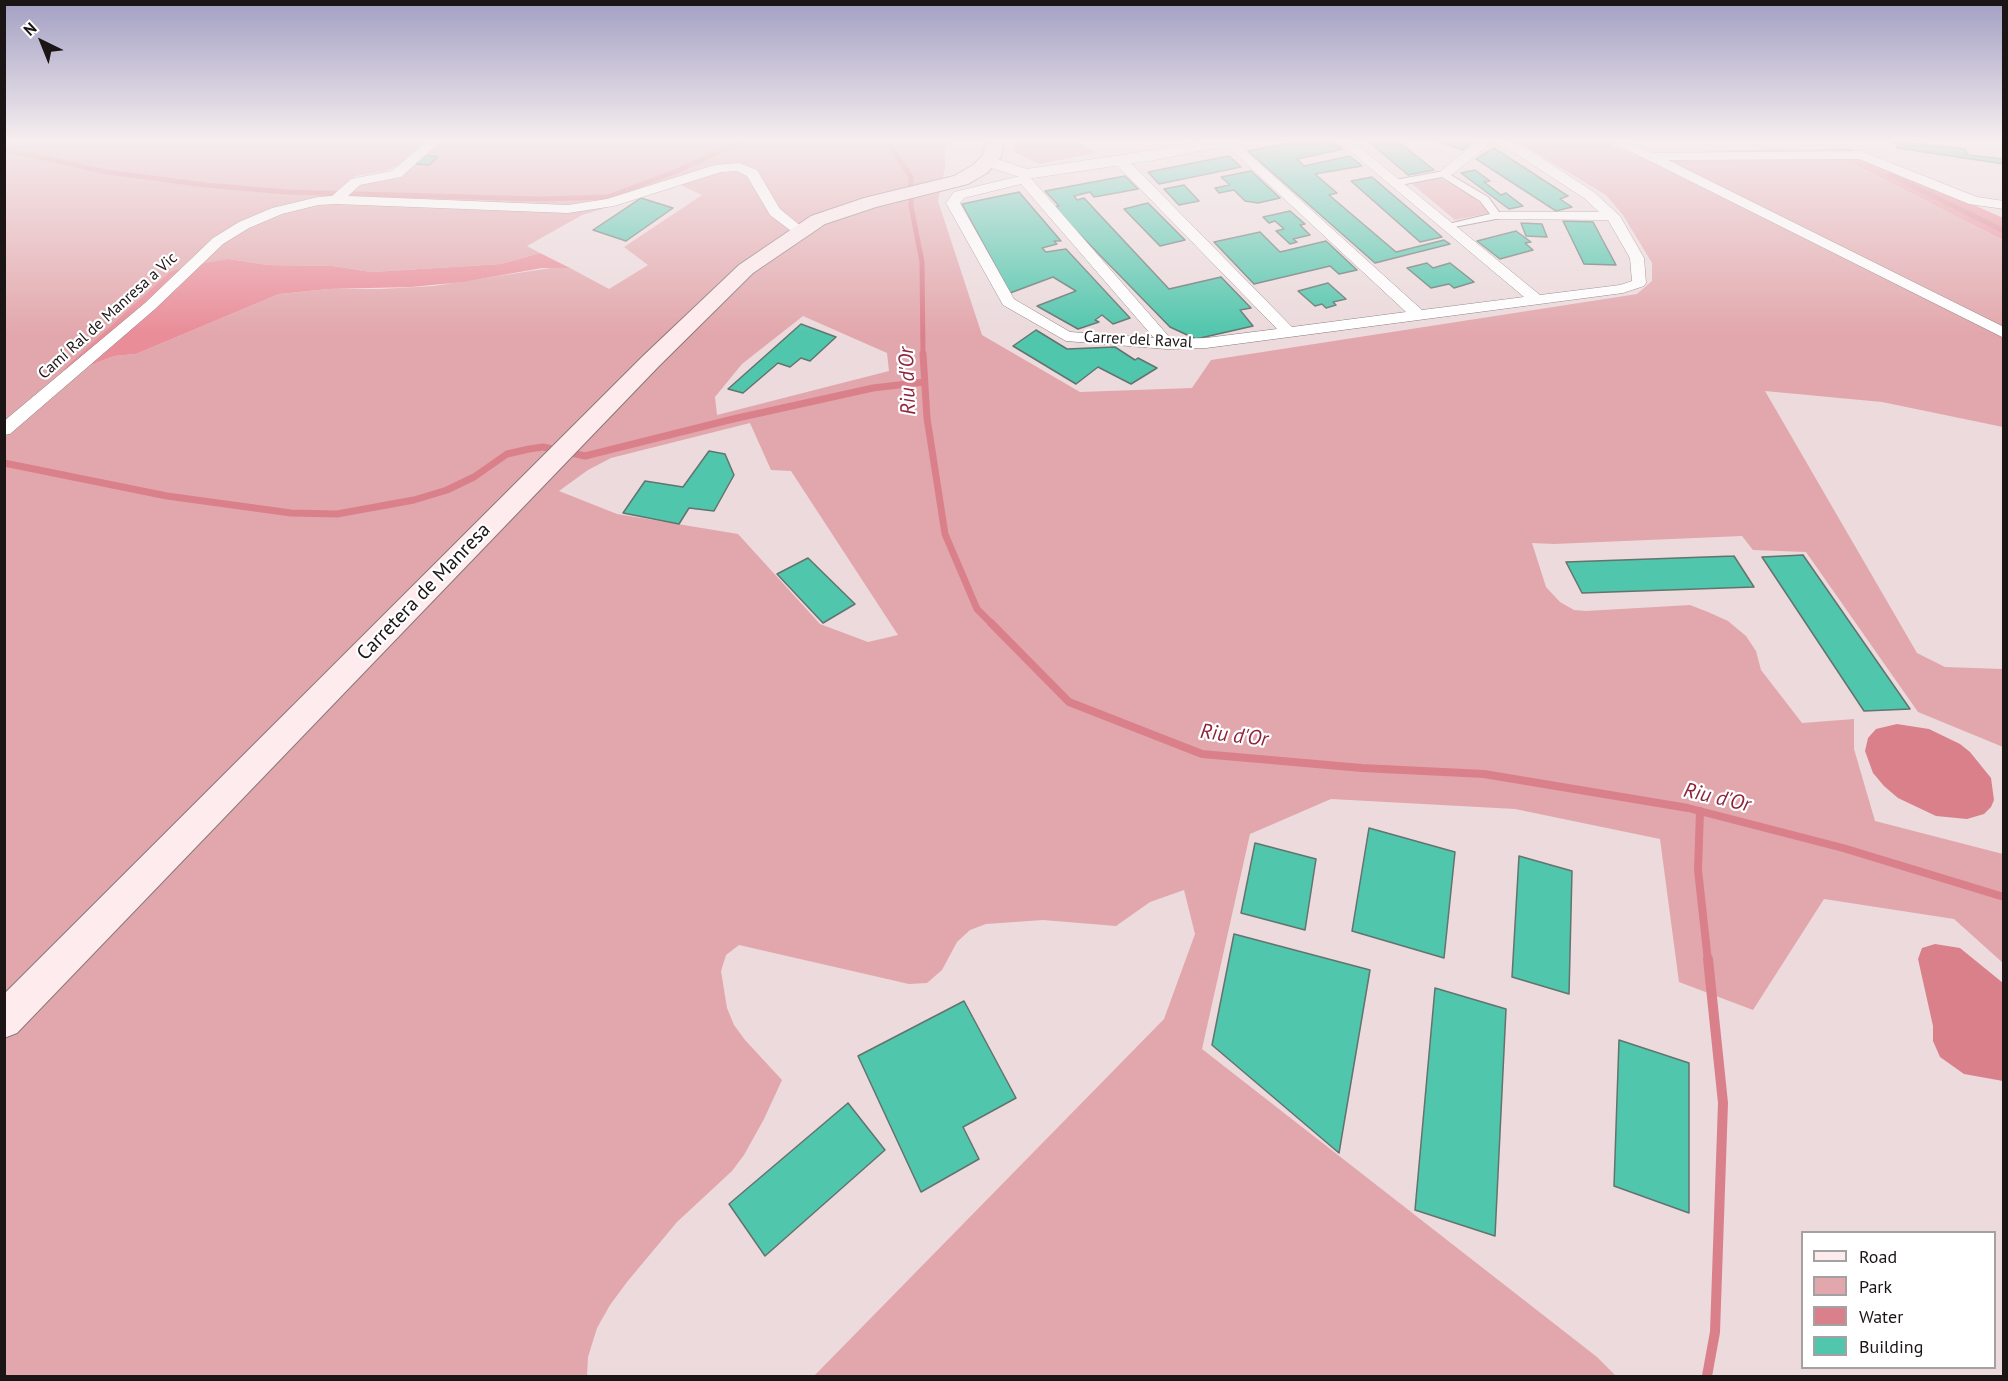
<!DOCTYPE html>
<meta charset="utf-8">
<style>
body{margin:0}
#map{position:relative;width:2008px;height:1381px;overflow:hidden;background:#ecdadc;font-family:"PT Sans",sans-serif}
canvas{display:block}
.frame{position:absolute;inset:0;border:6px solid #1b1516;pointer-events:none}
.legend{position:absolute;left:1801px;top:1231px;width:195px;height:138px;box-sizing:border-box;background:#fff;border:2px solid #a4a1a2;margin:0;padding:8px 10px;list-style:none;font-size:18px;color:#1b1516}
.legend li{display:flex;align-items:center;gap:12px;height:30px}
.legend b{width:30px;border:2px solid #a4a1a2}
.north{position:absolute;left:12px;top:12px;width:60px;height:60px;-webkit-text-stroke:4px #fff;paint-order:stroke;rotate:317deg;font-size:16px;font-weight:700;line-height:24px;text-align:center;color:#1b1516}
.north::after{content:'';display:block;margin:auto;width:21px;height:27px;background:#1b1516;clip-path:polygon(50% 0,100% 100%,50% 72%,0 100%)}
</style>
<div id="map">
<canvas width="2008" height="1381"></canvas>
<div class="frame"></div>
<ul class="legend">
<li><b style="height:8px;background:#feebed"></b>Road</li>
<li><b style="height:16px;background:#e2a7ac"></b>Park</li>
<li><b style="height:16px;background:#da808b"></b>Water</li>
<li><b style="height:16px;background:#50c6ac"></b>Building</li>
</ul>
<div class="north">N</div>
</div>
<script>
const g = document.querySelector('canvas').getContext('2d');
g.lineJoin = 'round';
function paint(path, color) { g.fillStyle = color; g.fill(path, 'evenodd'); }
const poly = rows => new Path2D(rows.map(r => 'M' + r).join(''));
function strokePath(path, color, width, dash) { g.strokeStyle = color; g.lineWidth = width; g.lineCap = dash ? 'butt' : 'round'; g.setLineDash(dash || []); g.stroke(path); }
function drawText(font, color, halo, rows, align = 'center') {
  g.font = font + ' "PT Sans",sans-serif'; g.lineWidth = 4.5; g.setLineDash([]); g.textBaseline = 'middle'; g.strokeStyle = halo; g.fillStyle = color; for (const [text, x, y, turn = 0] of rows) {
    g.save(); g.translate(x, y); g.rotate((+turn || 0) * Math.PI / 180); g.textAlign = isNaN(turn) ? turn : align; if (halo) g.strokeText(text, 0, 0); g.fillText(text, 0, 0); g.restore();
  }
}
paint(poly([
 [5,141,430,141,401,165,384,171,356,176,349,182,404,174,442,141,953,141,945,149,945,168,938,201,982,335,1080,392,1192,388,1211,360,1637,294,1652,281,1652,263,1623,215,1606,195,1516,141,1601,141,1641,156,1727,150,1824,149,2003,240,2003,427,1882,402,1765,391,1917,653,1945,667,2003,669,2003,747,1918,712,1806,552,1753,550,1742,536,1554,544,1532,543,1546,587,1560,602,1574,610,1586,611,1690,605,1708,612,1728,621,1746,636,1756,651,1761,670,1802,723,1854,719,1854,749,1875,821,2003,854,2003,963,1954,919,1824,899,1753,1010,1679,982,1660,839,1515,809,1331,799,1250,834,1202,1049,1597,1357,1616,1376,814,1376,1164,1019,1195,934,1184,890,1150,902,1116,926,1043,920,986,924,970,930,957,942,942,970,927,983,909,984,739,945,726,955,721,971,727,1008,734,1025,745,1040,782,1080,764,1119,744,1155,732,1171,677,1222,627,1282,610,1305,597,1328,588,1357,587,1376,5,1376],
 [674,182,702,195,624,247,648,265,609,289,570,268,557,267,434,286,380,289,328,289,279,294,136,354,114,356,63,375,229,259,268,265,333,266,371,272,501,264,540,253,527,246,582,215,632,200],
 [803,316,887,353,889,371,717,415,715,397,742,364],
 [750,423,771,470,791,471,898,635,868,642,820,624,738,534,617,514,559,491,588,470,611,458],
 [1013,141,1076,141,1095,153,1039,164,1016,153],
 [1440,178,1468,192,1490,213,1455,220,1412,184]
]), '#e2a7ac');
paint(poly([
 [1848,148,2003,218,2003,240,1824,149],
 [540,253,570,268,542,268,463,282,411,287,328,289,279,294,136,354,114,356,62,376,65,368,170,272,194,265,229,259,268,265,333,266,371,272,388,271,501,264]
]), '#e98d98');
paint(poly([
 [1897,724,1929,729,1960,744,1970,752,1991,778,1994,800,1991,807,1984,814,1967,819,1936,816,1898,798,1884,786,1873,773,1865,751,1868,738,1876,729],
 [1935,944,1960,948,2003,983,2003,1081,1964,1074,1940,1057,1933,1041,1933,1026,1918,959,1922,948]
]), '#da808b');
strokePath(poly([
 [887,141,911,177,911,206,922,262,923,356],
 [4,149,107,172,205,185,286,192,541,199,608,197,672,173,743,141],
 [1891,175,2004,231]
]), '#da808b', 5);
strokePath(poly([
 [923,354,927,418,945,534,977,609,992,624],
 [4,463,167,496,291,513,337,514,414,500,447,490,474,477,507,454,529,449,543,447,585,456,733,419,873,388,924,382]
]), '#da808b', 7);
strokePath(poly([
 [991,623,1069,702,1202,754,1362,768,1484,774,1688,808,1843,848,2004,897],
 [1700,811,1698,870,1708,961]
]), '#da808b', 8);
strokePath(poly([
 [1707,1376,1715,1332,1723,1103,1708,959]
]), '#da808b', 10);
const building = poly([
 [1298,141,1332,141,1342,149,1297,159,1304,166,1350,156,1362,166,1315,174,1337,193,1329,195,1396,252,1444,240,1450,244,1375,263,1248,151,1298,141],
 [1368,141,1398,141,1434,170,1408,175,1368,141],
 [1436,141,1475,141,1463,150,1436,141],
 [1894,141,1965,149,1968,155,2004,159,2004,164,1897,148,1894,141],
 [1494,148,1568,196,1560,199,1572,207,1556,211,1476,159,1494,148],
 [425,155,438,157,429,165,416,164,425,155],
 [1229,156,1241,167,1159,184,1148,172,1229,156],
 [1475,170,1490,181,1484,182,1501,195,1506,193,1523,206,1509,209,1461,173,1475,170],
 [1251,171,1280,198,1258,203,1245,201,1234,190,1219,193,1215,188,1230,185,1221,177,1251,171],
 [1125,176,1138,189,1094,197,1090,192,1074,196,1077,200,1084,198,1169,289,1221,277,1251,308,1240,310,1253,326,1196,339,1170,327,1053,207,1059,206,1045,191,1125,176],
 [1372,177,1442,237,1420,242,1351,181,1372,177],
 [1184,185,1199,201,1179,205,1164,189,1184,185],
 [1019,192,1061,241,1054,241,1057,244,1042,248,1046,252,1066,249,1130,318,1113,324,1102,315,1095,320,1099,322,1078,329,1037,306,1076,291,1053,277,1010,293,962,204,1019,192],
 [641,198,673,208,626,241,593,230,641,198],
 [1148,203,1185,240,1160,246,1124,209,1148,203],
 [1290,211,1305,224,1300,225,1310,235,1293,239,1297,242,1290,244,1276,231,1284,229,1275,221,1269,223,1263,217,1290,211],
 [1563,221,1593,222,1616,265,1584,264,1563,221],
 [1521,223,1542,224,1547,237,1526,236,1521,223],
 [1516,231,1531,242,1525,243,1533,250,1500,259,1477,241,1516,231],
 [1260,232,1280,252,1326,241,1357,270,1339,274,1330,266,1254,284,1214,242,1260,232],
 [1427,263,1433,268,1450,263,1474,282,1454,288,1449,284,1431,288,1407,268,1427,263],
 [1328,283,1346,299,1333,302,1336,305,1326,308,1322,304,1315,306,1298,291,1328,283],
 [801,324,836,337,810,361,801,358,790,367,778,363,743,393,728,389,801,324],
 [1036,330,1067,349,1115,347,1135,360,1138,358,1157,368,1131,384,1098,367,1076,384,1013,346,1036,330],
 [709,451,725,454,734,475,714,511,689,508,679,524,623,513,645,481,683,487,709,451],
 [1803,555,1910,709,1864,711,1762,557,1803,555],
 [1734,556,1754,587,1582,593,1566,562,1734,556],
 [808,558,855,604,823,623,777,574,808,558],
 [1369,828,1455,852,1444,958,1352,931,1369,828],
 [1255,843,1316,859,1305,930,1241,913,1255,843],
 [1519,856,1572,871,1569,994,1512,977,1519,856],
 [1234,934,1370,970,1339,1153,1212,1045,1234,934],
 [1435,988,1506,1009,1495,1236,1415,1210,1435,988],
 [964,1001,1016,1098,963,1127,979,1159,921,1192,858,1056,964,1001],
 [1619,1040,1689,1063,1689,1213,1614,1186,1619,1040],
 [848,1103,885,1150,765,1256,729,1204,848,1103]
]);
paint(building, '#50c6ac');
strokePath(building, '#63736e', 1.5);
const pedestrian = poly([
 [1444,171,1488,197,1502,216,1501,218,1444,229,1444,225,1490,214,1480,201,1442,177,1395,186,1390,183,1395,180,1444,171]
]);
const minor = poly([
 [427,141,441,141,401,177,360,185,348,196,568,205,607,199,715,165,739,163,757,170,780,209,807,231,805,234,795,234,770,215,747,176,737,171,721,172,614,206,568,213,336,204,318,205,282,214,249,228,223,244,155,309,10,434,4,435,4,421,145,303,213,238,239,222,272,208,318,197,332,196,351,179,392,171,427,141],
 [1222,141,1235,141,1422,310,1524,297,1338,141,1352,141,1540,295,1620,285,1632,281,1630,258,1608,220,1492,219,1490,216,1497,212,1599,212,1584,198,1516,154,1492,142,1449,177,1444,178,1437,174,1478,141,1508,141,1526,148,1594,192,1620,216,1644,258,1646,283,1644,286,1623,293,1206,348,1167,349,1066,341,1003,305,946,203,954,192,1024,175,1029,176,1171,339,1206,338,1277,329,1115,163,1113,160,1115,157,1120,156,1125,157,1292,327,1406,312,1222,141],
 [1021,184,1154,338,1070,332,1014,299,960,203,964,198,1021,184],
 [1610,141,1626,141,1653,153,1861,151,1977,197,2004,201,2004,209,1969,204,1859,159,1668,160,2004,327,2004,338,1610,141]
]);
const tertiary = poly([
 [1200,141,1232,141,1224,146,1155,160,1026,179,982,165,980,161,988,156,1027,169,1155,150,1200,141]
]);
const secondary = poly([
 [986,141,1004,141,1001,157,987,173,968,184,876,207,825,224,753,273,659,366,17,1033,4,1038,4,994,643,356,739,265,811,216,864,198,954,176,973,165,983,155,986,141]
]);
strokePath(pedestrian, '#88797a', 2);
strokePath(minor, '#88797a', 1);
strokePath(tertiary, '#88797a', 1);
strokePath(secondary, '#88797a', 2);
paint(pedestrian, '#fff');
paint(minor, '#fff');
paint(tertiary, '#fff');
paint(secondary, '#feebed');
const sky = g.createLinearGradient(0, 0, 0, 334);
sky.addColorStop(0, '#a29fc3');
sky.addColorStop(0.42, '#f6eeef');
sky.addColorStop(1, '#f6eeef00');
g.fillStyle = sky;
g.fillRect(0, 0, 2008, 334);
drawText('16px', '#1b1516', '#fff', [
 ["Camí Ral de Manresa a Vic",108,316,-42],
 ["Carrer del Raval",1138,340,3]
]);
drawText('20px', '#1b1516', '#fff', [
 ["Carretera de Manresa",424,592,-46]
]);
drawText('italic 21px', '#8e233b', '#fff', [
 ["Riu d'Or",908,381,-92],
 ["Riu d'Or",1234,736,7],
 ["Riu d'Or",1717,798,13]
]);
</script>
